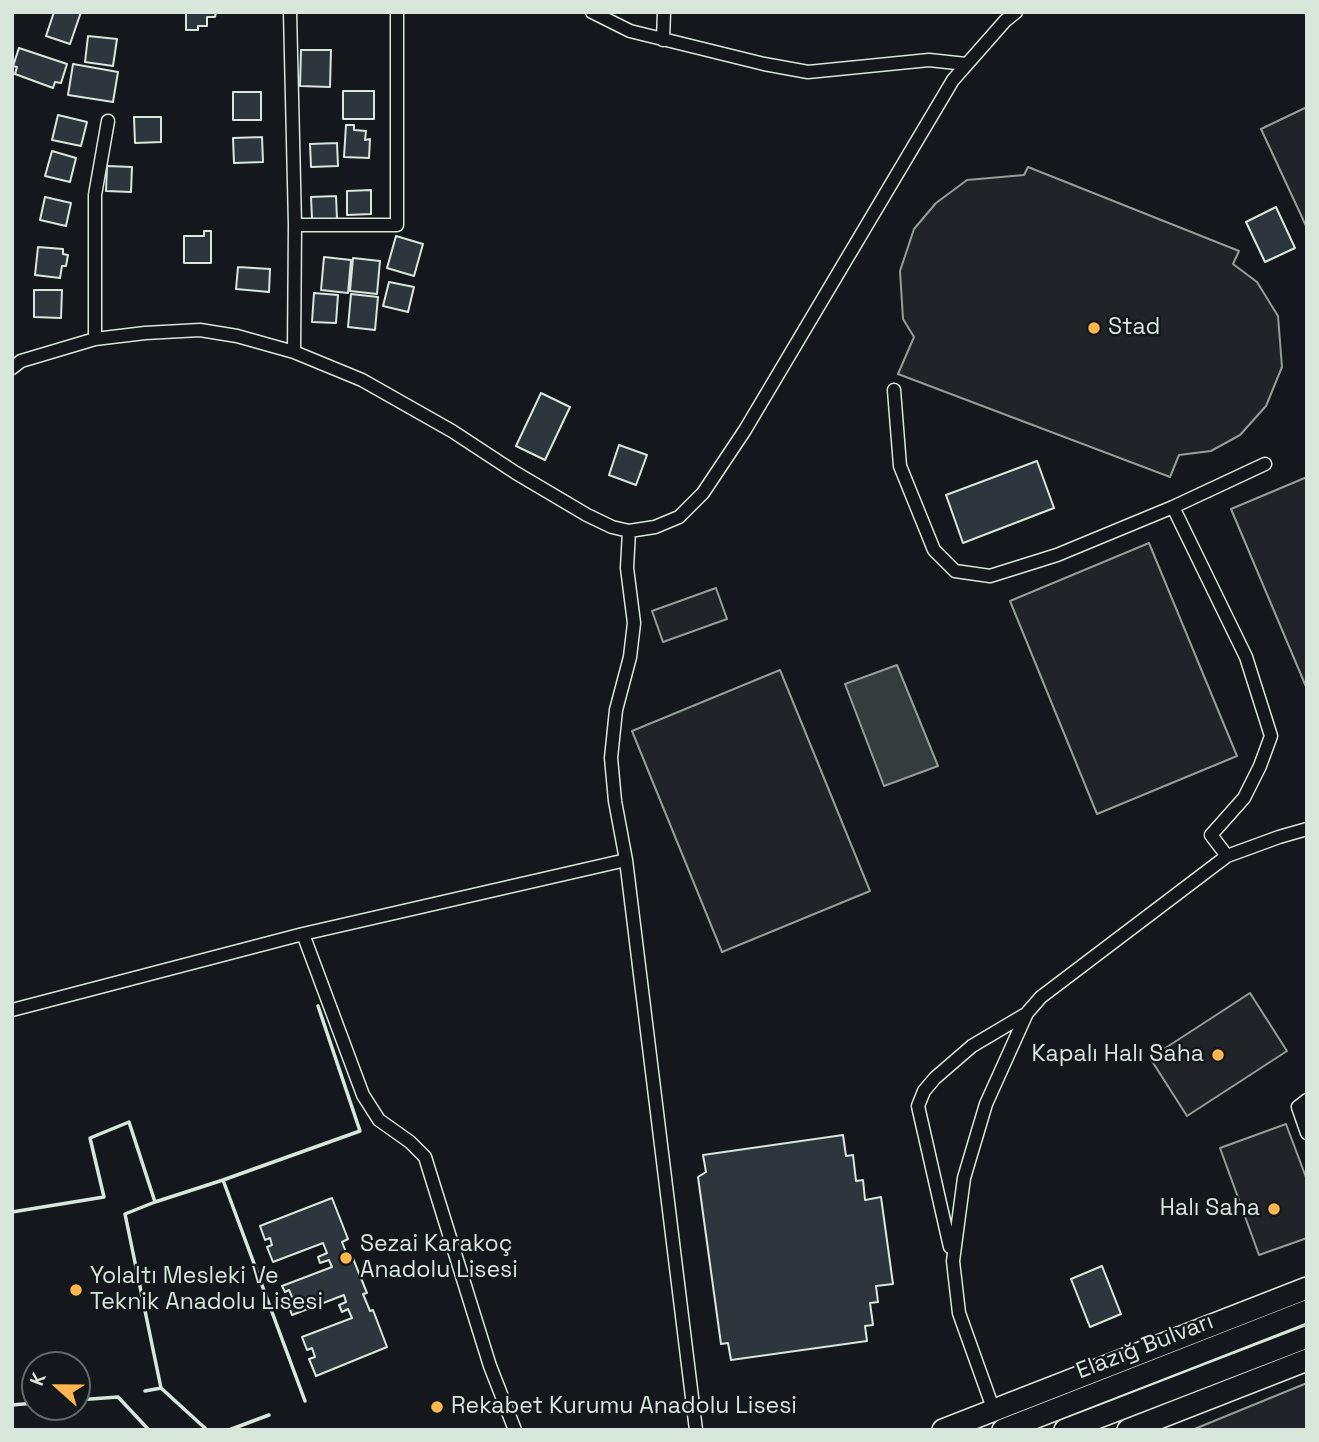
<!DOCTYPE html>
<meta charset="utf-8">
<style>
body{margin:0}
#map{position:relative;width:1319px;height:1442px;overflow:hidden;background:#14181c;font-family:"Space Grotesk",sans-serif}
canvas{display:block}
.frame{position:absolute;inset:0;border:14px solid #d8e6dc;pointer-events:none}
.north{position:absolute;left:21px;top:1351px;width:70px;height:70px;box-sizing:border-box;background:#14181c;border:2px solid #626a69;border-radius:50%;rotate:291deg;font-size:19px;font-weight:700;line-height:28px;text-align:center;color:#d8e6dc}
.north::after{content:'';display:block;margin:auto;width:24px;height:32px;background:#ffb74d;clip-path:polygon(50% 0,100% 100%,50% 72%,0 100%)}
</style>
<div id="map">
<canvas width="1319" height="1442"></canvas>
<div class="frame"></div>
<div class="north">K</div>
</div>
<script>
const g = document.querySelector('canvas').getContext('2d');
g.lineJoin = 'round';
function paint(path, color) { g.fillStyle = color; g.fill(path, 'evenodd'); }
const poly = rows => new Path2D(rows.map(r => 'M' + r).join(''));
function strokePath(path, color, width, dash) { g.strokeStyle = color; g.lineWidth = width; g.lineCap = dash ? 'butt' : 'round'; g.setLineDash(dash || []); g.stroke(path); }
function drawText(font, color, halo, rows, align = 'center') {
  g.font = font + ' "Space Grotesk",sans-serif'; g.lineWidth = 5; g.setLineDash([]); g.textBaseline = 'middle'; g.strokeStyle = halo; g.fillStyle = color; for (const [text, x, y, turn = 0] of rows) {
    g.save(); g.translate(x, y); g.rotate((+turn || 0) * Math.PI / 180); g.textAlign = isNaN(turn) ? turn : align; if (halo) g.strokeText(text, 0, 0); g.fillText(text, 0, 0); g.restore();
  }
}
const green = poly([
 [1307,107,1307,228,1261,129,1307,107],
 [1028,167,1239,251,1233,264,1257,282,1278,316,1282,367,1266,406,1240,435,1211,451,1179,455,1170,477,898,374,914,337,903,319,900,271,914,229,936,203,967,180,1024,175,1028,167],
 [1307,477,1307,689,1231,509,1307,477],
 [1149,543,1237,756,1097,814,1010,601,1149,543],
 [716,588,727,619,663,642,652,611,716,588],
 [780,670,870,891,722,952,632,731,780,670],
 [1250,993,1287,1051,1187,1116,1150,1058,1250,993],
 [1286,1124,1307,1180,1307,1238,1259,1255,1220,1148,1286,1124],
 [1307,1383,1307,1430,1192,1430,1307,1383]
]);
paint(green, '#202428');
strokePath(green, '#939e99', 2);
const water = poly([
 [897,665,938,766,884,786,845,684,897,665]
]);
paint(water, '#363b3e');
strokePath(water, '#939e99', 2);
const building = poly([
 [54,12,81,12,70,44,46,36,54,12],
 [186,12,216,12,215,17,207,17,207,26,198,26,198,30,186,30,186,12],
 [88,36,117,39,113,66,85,62,88,36],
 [19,48,67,64,61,83,55,82,53,88,15,74,17,67,13,66,19,48],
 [301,50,331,50,330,87,300,86,301,50],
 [73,64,118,72,113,102,68,95,73,64],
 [343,91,374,91,374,119,343,119,343,91],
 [233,92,261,92,261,120,233,120,233,92],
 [58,115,87,122,81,146,52,140,58,115],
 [134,117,161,117,161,142,135,143,134,117],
 [346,125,354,125,354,130,366,131,365,140,370,139,369,158,344,157,346,125],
 [262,137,263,162,234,163,233,138,262,137],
 [337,143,338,166,311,167,310,144,337,143],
 [52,151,76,158,70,182,45,176,52,151],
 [107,166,132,167,131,192,106,191,107,166],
 [371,190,371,214,347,215,347,191,371,190],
 [336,196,337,219,312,219,311,197,336,196],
 [45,197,71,203,66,226,40,220,45,197],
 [1276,207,1295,248,1265,262,1246,222,1276,207],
 [204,231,211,231,211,263,184,263,184,236,204,236,204,231],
 [396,236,423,244,414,276,387,268,396,236],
 [38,247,63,249,63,254,68,255,66,266,62,266,60,278,35,275,38,247],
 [324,257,351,260,348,293,321,290,324,257],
 [353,258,380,261,377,294,350,291,353,258],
 [238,267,270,269,269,292,236,289,238,267],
 [389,282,414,287,408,312,383,306,389,282],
 [34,290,62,290,61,318,34,317,34,290],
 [314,293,338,295,336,323,312,322,314,293],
 [351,294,378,297,375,330,348,327,351,294],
 [541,393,570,407,545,460,516,446,541,393],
 [619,445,647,455,636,485,609,475,619,445],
 [1037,461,1054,508,963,543,946,495,1037,461],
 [843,1135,846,1156,853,1155,856,1181,863,1180,865,1200,881,1197,893,1284,876,1286,878,1302,870,1303,873,1325,865,1326,867,1341,731,1360,728,1343,721,1344,698,1177,706,1172,703,1155,843,1135],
 [332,1198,348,1239,342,1242,348,1257,352,1256,367,1293,363,1294,370,1311,373,1310,387,1347,316,1376,309,1359,315,1357,312,1348,307,1350,302,1337,352,1318,348,1309,342,1312,339,1305,346,1302,344,1295,292,1315,286,1299,292,1297,289,1290,285,1292,282,1286,332,1267,329,1260,320,1263,318,1257,327,1253,323,1243,273,1262,267,1247,272,1245,270,1238,265,1240,260,1226,332,1198],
 [1102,1266,1121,1314,1090,1327,1071,1279,1102,1266]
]);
paint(building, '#2c363c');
strokePath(building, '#d8e6dc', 2);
const minor = poly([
 [290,12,295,225,294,352],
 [592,12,630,31,764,64,808,72,929,60,966,64],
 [663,40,664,12],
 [295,225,397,225,397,12],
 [95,339,95,195,108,121],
 [12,368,21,361,95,339,145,333,200,330,237,336,294,352,362,380,452,431,516,473,587,515,612,527,629,531,655,527,679,517,703,493,745,430,953,80,1005,21,1016,12],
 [894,390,900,466,934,550,955,571,990,576,1057,555,1173,507,1246,657,1271,736,1260,766,1244,798,1211,835,1227,856,1041,997,1027,1013,986,1104,964,1178,953,1261,959,1313,994,1411],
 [1173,507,1265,464],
 [629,531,627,568,634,623,630,657,616,710,611,758,615,801,626,860,696,1430],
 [1227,856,1279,837,1307,829],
 [303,934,363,1095,379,1120,410,1142,425,1157,490,1366,515,1430],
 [12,1010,303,934,626,860],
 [1307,1100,1298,1107,1307,1133],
 [950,1247,918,1106,924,1091,935,1078,972,1046,1026,1014]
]);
const trunk = poly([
 [943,1430,1307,1288],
 [1003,1430,1307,1311],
 [1065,1430,1307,1337],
 [1128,1430,1307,1360]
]);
strokePath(minor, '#d8e6dc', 15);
strokePath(trunk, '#d8e6dc', 24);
strokePath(minor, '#14181c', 12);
strokePath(trunk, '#14181c', 21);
strokePath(poly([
 [223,1180,360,1131,318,1006],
 [155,1202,223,1180,305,1401],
 [12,1212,104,1197,90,1138,129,1122,155,1202,125,1214,161,1388,145,1391],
 [161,1388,207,1430],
 [77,1400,118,1397,149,1430],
 [12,1405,35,1403],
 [229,1430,269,1415]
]), '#d8e6dc', 3.5);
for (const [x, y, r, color] of [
 [1094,328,7,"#ffb74d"],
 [1218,1055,7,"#ffb74d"],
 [1274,1209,7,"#ffb74d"],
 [346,1258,7,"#ffb74d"],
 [76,1290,7,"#ffb74d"],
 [437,1407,7,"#ffb74d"]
]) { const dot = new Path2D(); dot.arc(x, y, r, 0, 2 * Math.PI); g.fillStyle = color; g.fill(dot); strokePath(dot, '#14181c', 2.5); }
drawText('23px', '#d8e6dc', '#14181c', [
 ["Stad",1108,328],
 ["Kapalı Halı Saha",1204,1055,"right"],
 ["Halı Saha",1260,1209,"right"],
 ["Sezai Karakoç",360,1245],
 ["Anadolu Lisesi",360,1271],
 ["Yolaltı Mesleki Ve",90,1277],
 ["Teknik Anadolu Lisesi",90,1303],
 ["Rekabet Kurumu Anadolu Lisesi",451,1407]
], 'left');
drawText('23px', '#d8e6dc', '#14181c', [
 ["Elazığ Bulvarı",1145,1347,-21]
]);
</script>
